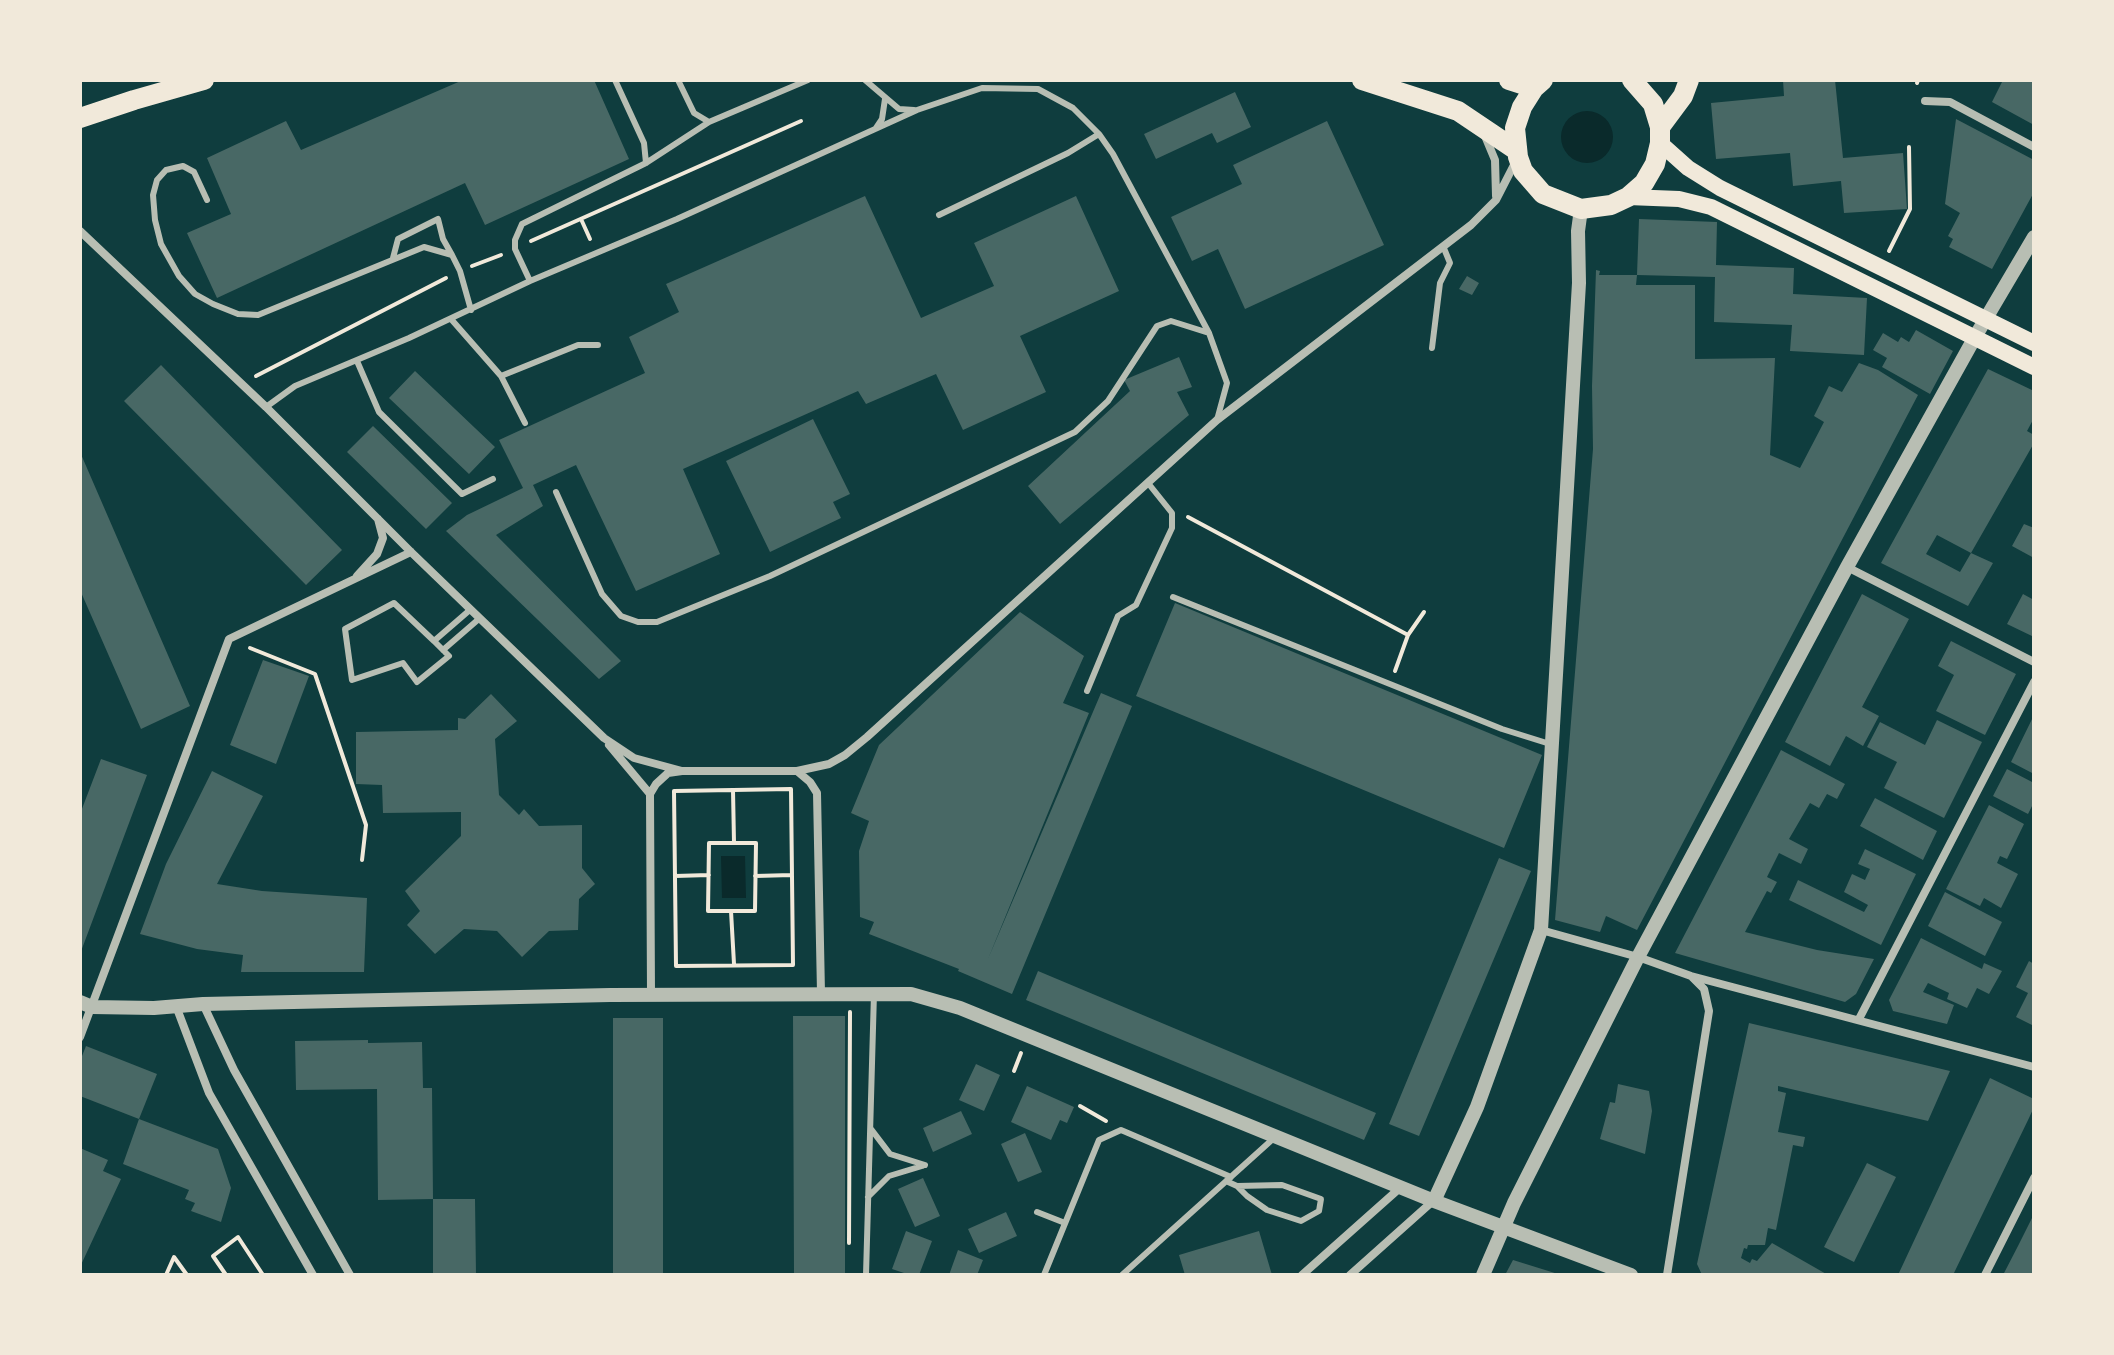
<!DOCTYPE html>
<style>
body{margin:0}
#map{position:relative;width:2114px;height:1355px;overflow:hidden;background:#0f3d3e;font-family:Montserrat,sans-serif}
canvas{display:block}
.frame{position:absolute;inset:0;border:82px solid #f1e9da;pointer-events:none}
</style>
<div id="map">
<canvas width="2114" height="1355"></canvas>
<div class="frame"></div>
</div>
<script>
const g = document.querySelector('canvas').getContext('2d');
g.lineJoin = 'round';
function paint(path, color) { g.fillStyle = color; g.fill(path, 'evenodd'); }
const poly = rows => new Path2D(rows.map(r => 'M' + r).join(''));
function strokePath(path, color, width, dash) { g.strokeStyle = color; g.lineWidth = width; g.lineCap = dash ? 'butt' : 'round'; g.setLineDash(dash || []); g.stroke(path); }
paint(poly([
 '1561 137a26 26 0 1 1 52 0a26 26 0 1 1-52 0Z',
 [721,856,745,856,746,898,722,898]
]), '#0a2a2b');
paint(poly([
 [463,80,594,80,629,159,485,225,465,183,217,298,187,233,231,214,207,158,286,121,301,150],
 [1783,80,1835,80,1843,158,1903,153,1907,209,1844,213,1841,181,1793,186,1790,153,1716,159,1711,103,1784,96],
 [2003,80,2034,80,2034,125,1992,102],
 [1235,92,1251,127,1217,143,1212,133,1156,159,1144,134],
 [1956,119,2034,160,2034,192,1992,269,1949,247,1953,239,1948,236,1960,213,1945,204],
 [1327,121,1384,245,1245,309,1218,249,1192,261,1171,217,1242,184,1233,165],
 [865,196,921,318,994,286,974,243,1076,196,1119,291,1020,336,1046,392,963,430,936,374,866,404,858,391,683,469,720,554,636,591,576,465,533,485,543,506,496,535,621,661,599,679,446,531,467,515,523,488,499,440,645,373,629,337,679,312,666,284],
 [1639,219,1717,222,1716,265,1794,268,1793,294,1867,298,1864,355,1790,351,1792,325,1714,322,1715,277,1637,275],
 [1596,270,1600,271,1599,275,1637,275,1636,285,1695,285,1695,359,1775,358,1770,455,1800,468,1824,422,1814,416,1829,386,1842,392,1859,363,1878,370,1918,395,1637,930,1606,916,1600,932,1555,920,1593,449,1592,386],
 [1467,276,1479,283,1472,295,1459,289],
 [1916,330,1953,351,1930,394,1882,367,1887,358,1873,350,1883,333,1898,342,1901,337,1909,342],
 [1179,357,1192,387,1177,392,1189,415,1060,524,1028,486,1130,391,1124,380],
 [161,365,342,550,306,585,124,401],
 [1988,369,2034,391,2034,418,2027,431,2034,435,2034,443,1971,553,1937,535,1926,554,1960,572,1971,553,1993,563,1968,606,1881,563],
 [415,371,495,447,469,474,389,398],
 [813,419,850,494,833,502,841,518,770,552,726,461],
 [373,426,452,503,426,529,347,452],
 [80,452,190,706,141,729,80,590],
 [2024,524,2034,528,2034,558,2012,546],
 [1862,594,1909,619,1862,707,1879,716,1863,746,1846,736,1830,766,1785,742],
 [2023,594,2034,600,2034,637,2007,624],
 [1175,603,1542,755,1504,848,1136,696],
 [1020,612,1084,656,1063,703,1089,713,988,959,1101,693,1132,706,1012,994,958,971,959,969,869,934,874,922,860,917,859,851,869,821,851,813,879,745],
 [1951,641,2016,674,1985,735,1936,711,1954,675,1938,666],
 [263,660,309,676,276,764,230,745],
 [491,694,517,721,495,739,499,795,519,815,524,809,539,826,582,825,582,868,595,884,579,899,578,930,549,931,522,957,497,931,464,929,435,954,407,925,420,911,405,891,461,836,461,812,383,813,382,785,356,784,356,732,458,730,458,718,465,719],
 [2034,715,2034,774,2011,762],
 [1937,720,1982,742,1944,818,1884,788,1897,762,1867,747,1880,722,1925,745],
 [1781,750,1845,784,1837,799,1827,794,1819,808,1810,803,1789,839,1808,849,1801,864,1779,853,1767,877,1777,882,1771,893,1767,891,1745,932,1817,950,1874,959,1856,994,1845,1002,1675,953],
 [101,759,147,775,80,954,80,814],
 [2007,769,2034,783,2034,802,2028,814,1993,796],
 [212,771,263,796,217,884,262,891,367,898,364,972,241,972,243,955,197,949,140,934,166,864],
 [1875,798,1937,831,1923,860,1860,826],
 [1989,805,2024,824,2007,859,2000,856,1997,863,2018,874,2001,908,1984,898,1980,906,1946,889],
 [1865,849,1916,874,1881,945,1789,900,1798,880,1864,912,1868,905,1844,892,1852,874,1865,880,1870,869,1858,864],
 [1499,858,1531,871,1419,1136,1389,1124],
 [1945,892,2002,922,1985,956,1928,926],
 [1921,938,1982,969,1984,963,2002,971,1989,994,1977,988,1967,1008,1947,999,1949,993,1928,983,1923,992,1954,1005,1947,1024,1893,1011,1889,1000],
 [2029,961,2034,964,2034,1026,2016,1017,2028,993,2016,987],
 [1038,971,1376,1113,1364,1140,1026,1000],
 [793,1016,845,1016,845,1275,794,1275],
 [613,1018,663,1018,663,1275,613,1275],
 [1749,1023,1950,1071,1928,1121,1778,1086,1778,1091,1786,1093,1778,1132,1805,1137,1803,1147,1793,1145,1776,1230,1768,1228,1765,1245,1748,1245,1747,1249,1744,1248,1741,1258,1750,1263,1752,1259,1757,1261,1772,1243,1828,1275,1702,1275,1697,1264],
 [368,1040,368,1043,422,1042,423,1088,432,1088,433,1199,378,1200,377,1089,296,1090,295,1041],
 [86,1046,157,1074,139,1119,80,1096,80,1061],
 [976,1064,1000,1075,984,1111,959,1100],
 [1990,1078,2034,1099,2034,1107,2029,1118,1953,1275,1898,1275],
 [1618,1084,1649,1091,1652,1111,1645,1154,1600,1139,1610,1102,1615,1103],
 [1027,1086,1074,1107,1067,1123,1060,1120,1051,1140,1011,1122],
 [961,1111,972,1134,933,1152,923,1128],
 [139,1119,218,1149,231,1188,221,1222,191,1211,195,1203,185,1199,189,1190,123,1164],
 [1025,1133,1042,1172,1018,1182,1001,1144],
 [80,1148,108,1160,103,1171,121,1179,80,1267],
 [1867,1163,1896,1177,1854,1262,1824,1247],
 [923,1178,940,1216,915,1227,898,1189],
 [433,1199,475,1199,476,1275,433,1275],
 [1006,1212,1017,1236,979,1253,968,1229],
 [2034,1214,2034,1275,2003,1275,2018,1246],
 [906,1231,932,1241,919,1275,910,1275,892,1269],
 [1259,1231,1272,1275,1185,1275,1179,1255],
 [958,1250,983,1260,977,1275,949,1275],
 [1513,1260,1558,1274,1558,1275,1505,1275]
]), '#486865');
strokePath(poly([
 [1917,83,1918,80],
 [581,219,590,239],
 [531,241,801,121],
 [1889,251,1910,209,1909,147],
 [472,266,501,255],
 [256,376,446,278],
 [1188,517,1408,635],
 [250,648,315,674,366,825,362,860],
 [1395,671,1408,635,1424,612],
 [733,790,674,791,676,966,793,965,791,789,733,790,734,843],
 [709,843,756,843,755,911,708,911,709,843],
 [675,876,709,875],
 [755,876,792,875],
 [731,911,734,964],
 [1014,1071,1021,1053],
 [1080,1106,1106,1121],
 [849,1243,850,1012],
 [166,1275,174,1257,187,1275],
 [226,1275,213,1256,238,1237,263,1275]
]), '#f1e9da', 4);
strokePath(poly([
 [615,80,644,143,646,163],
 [678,80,694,113,709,122],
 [865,80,899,109,914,110],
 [876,128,882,119,885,99],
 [207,200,194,172,183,166,166,170,157,180,153,195,155,220,161,244,179,276,195,294,213,304,238,314,258,315,424,247,452,255,460,271,471,310],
 [939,215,1068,153,1099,134],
 [393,258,398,239,438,219,443,239,452,255],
 [530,281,515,249,515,240,522,224,646,163,709,122,808,80],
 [451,319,501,376,525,423],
 [1432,348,1440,283,1450,263,1443,246],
 [357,361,379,412,462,494,493,479],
 [501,376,578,345,598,345],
 [266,407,295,386,409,338,530,281,677,219,917,110,982,88,1038,89,1073,108,1099,134,1113,154,1209,333,1227,383,1217,420],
 [556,492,602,594,621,616,638,622,657,622,770,576,1075,432,1108,401,1157,326,1171,321,1209,333],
 [1173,597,1502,729,1550,744],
 [434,641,449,656,417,682,403,663,352,680,345,629,394,603,434,641,471,609],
 [443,650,480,618],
 [1087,691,1118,616,1136,605,1172,528,1172,513,1148,483],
 [871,1129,890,1154,925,1165],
 [1226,1181,1237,1186,1247,1196,1267,1210,1301,1221,1319,1211,1321,1199,1282,1185,1237,1186],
 [868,1197,889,1176,922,1166],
 [1037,1212,1065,1223],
 [866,1275,874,993],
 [1044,1275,1099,1140,1121,1130,1231,1177],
 [1122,1275,1274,1138]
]), '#b8beb3', 6);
strokePath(poly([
 [1925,101,1950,102,2034,147],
 [1485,136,1495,160,1496,196],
 [80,231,266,407,411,552,604,738,634,758,682,771],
 [1847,567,2034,662],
 [357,576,377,554,383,538,378,519],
 [609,745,650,794],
 [797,771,829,764,845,755,867,737,1217,420,1471,225,1496,200,1516,161],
 [1541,930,1638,957,1691,976,2034,1067],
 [651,994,650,794,656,784,668,773,682,771,797,771,810,782,817,793,821,993],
 [203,1004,234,1070,350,1275],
 [176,1006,209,1093,313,1275],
 [1859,1019,2034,682],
 [80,1037,229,639,411,552],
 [1302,1275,1401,1187],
 [1350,1275,1433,1201],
 [1667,1275,1709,1011,1704,989,1692,977],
 [1985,1275,2034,1178]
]), '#b8beb3', 8);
strokePath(poly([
 [80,1002,92,1007,154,1008,203,1004,610,995,911,994,960,1008,1434,1201,1631,1275],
 [1434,1201,1477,1107,1541,930,1579,283,1578,231,1581,209],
 [1483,1275,1514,1203,1638,957,1847,567,1975,337,2034,237]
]), '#b8beb3', 14);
strokePath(poly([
 [1660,143,1688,168,1720,188,2034,343],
 [1628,197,1679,199,1711,207,2034,367]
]), '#f1e9da', 16);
strokePath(poly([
 [1362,80,1458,111,1516,150],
 [1509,80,1534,88],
 [1543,80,1534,88,1522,107,1515,128,1518,157,1523,171,1543,194,1581,209,1611,205,1628,197,1644,183,1655,164,1660,143,1660,127,1653,104,1632,80],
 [80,118,134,100,204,80],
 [1660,127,1683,96,1689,80]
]), '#f1e9da', 20);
</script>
